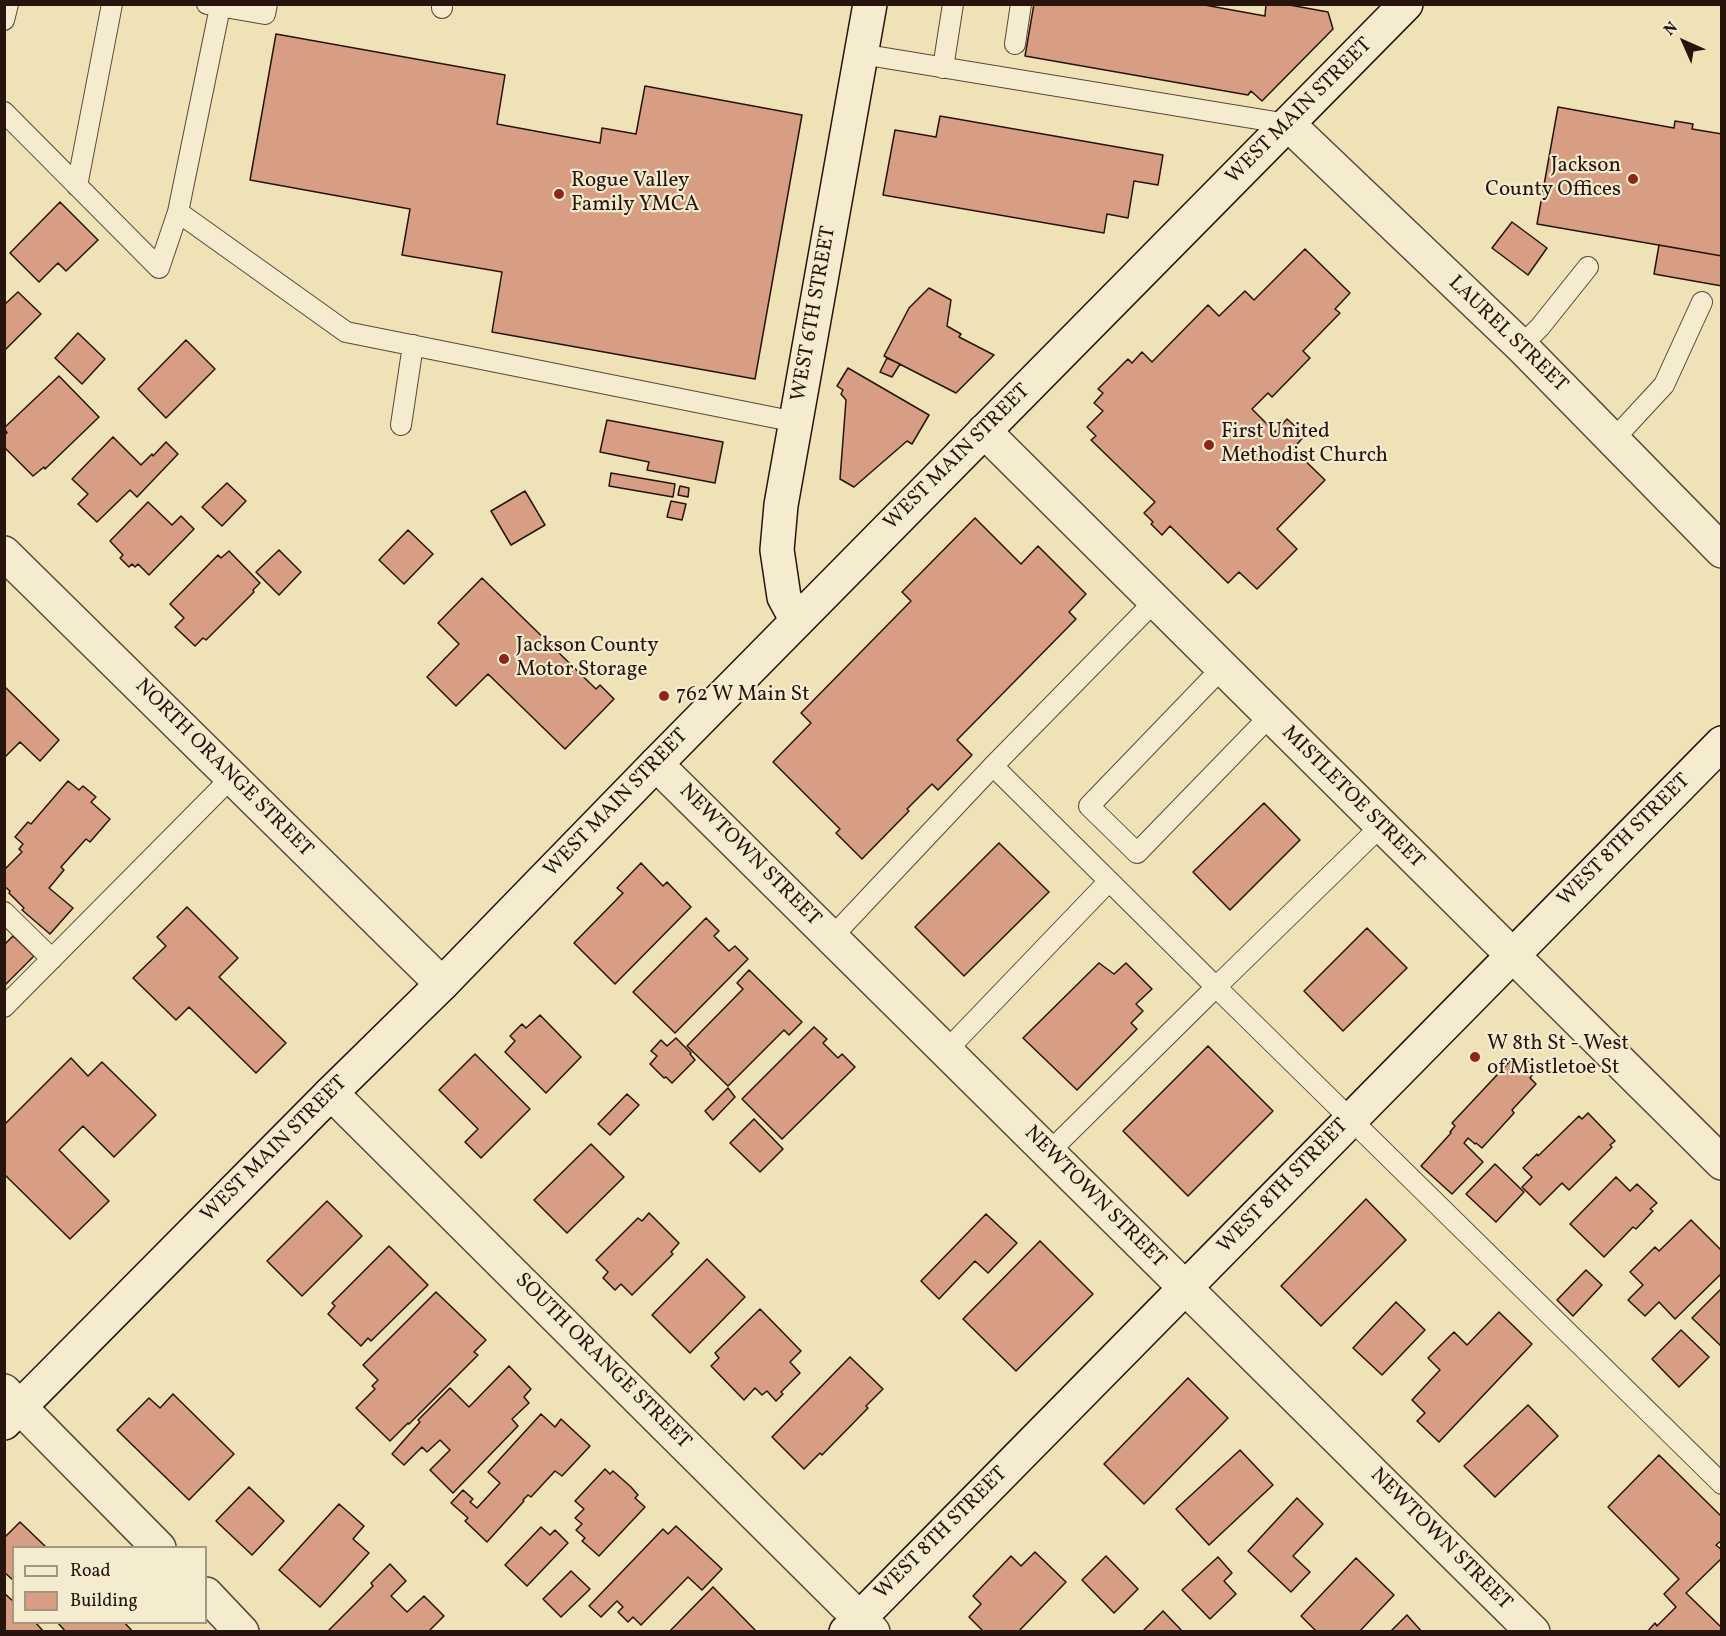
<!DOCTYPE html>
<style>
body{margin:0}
#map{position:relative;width:1726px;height:1636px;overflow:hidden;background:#efe2b7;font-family:Vollkorn,serif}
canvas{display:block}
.frame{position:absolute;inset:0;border:6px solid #27140c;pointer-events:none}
.legend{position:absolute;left:12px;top:1546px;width:195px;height:78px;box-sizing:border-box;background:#f5ecd0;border:2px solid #a39682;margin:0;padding:8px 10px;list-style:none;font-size:18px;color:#27140c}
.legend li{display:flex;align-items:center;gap:12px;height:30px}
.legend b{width:30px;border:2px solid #a39682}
.north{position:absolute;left:1654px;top:12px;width:60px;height:60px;-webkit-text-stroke:4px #f5ecd0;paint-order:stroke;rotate:315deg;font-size:16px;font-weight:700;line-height:24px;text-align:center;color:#27140c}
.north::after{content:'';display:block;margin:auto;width:21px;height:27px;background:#27140c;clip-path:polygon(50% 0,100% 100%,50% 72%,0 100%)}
</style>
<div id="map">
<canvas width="1726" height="1636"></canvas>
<div class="frame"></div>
<ul class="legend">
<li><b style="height:8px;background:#f5ecd0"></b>Road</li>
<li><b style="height:16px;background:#d89e83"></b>Building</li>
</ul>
<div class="north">N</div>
</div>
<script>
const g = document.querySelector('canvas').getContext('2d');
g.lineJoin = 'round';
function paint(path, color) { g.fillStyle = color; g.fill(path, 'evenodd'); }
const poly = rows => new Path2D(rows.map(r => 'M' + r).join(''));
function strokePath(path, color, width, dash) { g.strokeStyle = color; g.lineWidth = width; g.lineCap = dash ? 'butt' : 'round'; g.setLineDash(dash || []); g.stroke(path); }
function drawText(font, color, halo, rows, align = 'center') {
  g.font = font + ' Vollkorn,serif'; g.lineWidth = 4.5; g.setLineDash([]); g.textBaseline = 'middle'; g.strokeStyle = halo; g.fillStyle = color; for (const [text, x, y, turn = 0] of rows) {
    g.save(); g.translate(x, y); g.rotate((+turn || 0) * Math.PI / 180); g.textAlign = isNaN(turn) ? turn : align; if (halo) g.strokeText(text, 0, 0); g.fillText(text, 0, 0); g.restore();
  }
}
const building = poly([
 [1034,4,1199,4,1265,16,1266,4,1284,4,1328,12,1333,29,1262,101,1251,91,1248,95,1025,56,1034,4],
 [276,34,505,75,497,124,600,143,602,128,636,134,645,86,802,115,755,379,492,332,502,272,402,255,410,209,250,180,276,34],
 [1558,107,1674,128,1675,121,1693,124,1692,129,1722,134,1722,256,1537,224,1558,107],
 [940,116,1163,155,1158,185,1134,181,1128,218,1107,214,1104,233,883,195,895,130,936,137,940,116],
 [60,202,98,240,66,271,58,263,39,282,10,253,60,202],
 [1512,222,1547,248,1528,275,1492,248,1512,222],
 [1659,245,1722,256,1722,286,1654,274,1659,245],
 [1305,249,1350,293,1335,309,1340,313,1303,351,1310,358,1272,397,1268,393,1252,409,1275,432,1287,419,1305,435,1293,449,1325,480,1277,529,1297,549,1257,589,1239,572,1228,583,1170,526,1162,535,1151,524,1153,522,1144,513,1155,502,1091,440,1096,436,1087,427,1103,411,1094,403,1103,393,1098,389,1128,359,1132,363,1142,352,1152,362,1208,305,1219,316,1245,291,1254,300,1305,249],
 [929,288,951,300,947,326,961,334,959,337,994,355,956,393,884,356,909,308,929,288],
 [18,292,41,314,4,351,4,305,18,292],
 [78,333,105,359,82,384,55,358,78,333],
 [186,340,215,369,166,418,138,389,186,340],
 [887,358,900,364,892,377,880,372,887,358],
 [848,368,929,415,912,444,907,441,854,487,840,479,846,400,841,394,843,390,837,386,848,368],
 [59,376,99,417,45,469,44,467,33,476,4,447,4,435,7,433,4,428,59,376],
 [607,420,723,442,715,483,647,470,649,462,600,452,607,420],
 [113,437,141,465,152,454,153,456,166,442,178,454,137,497,130,490,97,522,78,504,88,494,72,479,113,437],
 [611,473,675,484,673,497,609,486,611,473],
 [227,483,246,501,222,526,202,507,227,483],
 [680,486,689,488,688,497,678,495,680,486],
 [525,491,545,525,511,545,491,511,525,491],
 [671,501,686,504,682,520,667,517,671,501],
 [148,502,172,525,181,516,194,529,149,575,138,564,135,567,132,564,129,567,120,558,123,555,110,541,148,502],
 [975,518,1021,564,1038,546,1086,594,1069,612,1076,619,957,740,972,755,938,790,932,784,907,809,909,811,862,859,836,833,840,829,773,762,811,723,801,713,911,601,902,592,975,518],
 [408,530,433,554,404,584,379,560,408,530],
 [279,550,301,572,279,595,256,572,279,550],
 [229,551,260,583,253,590,254,592,206,640,203,638,195,646,175,627,184,618,170,604,218,555,221,558,229,551],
 [482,578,596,689,600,685,614,699,565,749,488,674,456,706,427,677,459,644,438,623,482,578],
 [4,686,59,740,40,761,20,742,4,758,4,686],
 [68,781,79,790,83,786,96,797,91,802,110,819,90,842,86,839,61,867,64,870,49,888,73,908,50,934,22,910,24,908,9,893,10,891,4,886,4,870,22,852,19,849,23,844,15,837,28,822,31,824,68,781],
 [1264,803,1300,840,1230,910,1193,872,1264,803],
 [999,843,1049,892,964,976,915,927,999,843],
 [641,863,663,886,667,882,691,907,615,984,574,943,623,893,617,888,641,863],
 [187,907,238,958,219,977,286,1043,256,1073,189,1007,176,1020,133,978,166,946,157,937,187,907],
 [706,918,719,931,714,936,729,951,735,946,748,959,675,1033,633,992,706,918],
 [1367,928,1407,968,1343,1031,1304,991,1367,928],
 [13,936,34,956,4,986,4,945,13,936],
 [1099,963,1114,974,1126,963,1152,989,1136,1004,1143,1011,1131,1023,1137,1029,1077,1090,1023,1038,1099,963],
 [749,970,802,1022,789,1035,784,1030,728,1086,687,1046,743,989,737,983,749,970],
 [540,1015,581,1057,546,1093,505,1052,515,1041,510,1036,522,1024,526,1028,540,1015],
 [814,1027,827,1039,823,1043,838,1058,842,1054,855,1067,782,1139,742,1099,814,1027],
 [676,1038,691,1053,690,1054,695,1060,672,1083,666,1077,664,1078,650,1064,657,1056,651,1051,661,1040,667,1046,676,1038],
 [1208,1046,1273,1111,1188,1196,1123,1131,1208,1046],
 [475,1054,530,1109,481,1158,465,1142,478,1129,439,1090,475,1054],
 [71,1058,88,1076,102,1062,156,1115,114,1157,83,1126,59,1150,109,1201,70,1239,4,1174,4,1125,71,1058],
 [1525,1058,1537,1069,1530,1078,1536,1084,1512,1110,1514,1113,1482,1148,1476,1143,1475,1144,1468,1138,1464,1143,1483,1162,1452,1194,1421,1166,1451,1133,1450,1132,1455,1126,1452,1123,1511,1060,1518,1066,1525,1058],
 [728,1088,735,1097,713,1120,705,1111,728,1088],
 [627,1094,639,1105,610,1135,598,1124,627,1094],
 [1588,1113,1615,1141,1610,1145,1612,1147,1569,1190,1562,1183,1540,1205,1522,1187,1532,1177,1523,1168,1537,1154,1538,1156,1579,1116,1582,1119,1588,1113],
 [754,1119,783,1149,760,1172,730,1143,754,1119],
 [591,1144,624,1177,567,1233,534,1200,591,1144],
 [1495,1164,1524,1192,1496,1222,1466,1194,1495,1164],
 [1616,1177,1630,1191,1637,1184,1657,1203,1650,1209,1653,1211,1636,1229,1633,1227,1604,1257,1570,1224,1616,1177],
 [1366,1199,1406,1240,1321,1326,1281,1286,1366,1199],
 [327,1201,362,1236,302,1296,267,1261,327,1201],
 [649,1213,679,1243,671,1252,673,1254,632,1295,621,1284,615,1290,603,1278,608,1272,596,1260,638,1218,642,1221,649,1213],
 [986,1214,1017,1243,988,1273,975,1261,939,1299,921,1281,986,1214],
 [1691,1220,1722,1251,1722,1273,1675,1319,1659,1302,1645,1316,1628,1300,1643,1285,1630,1272,1655,1247,1659,1251,1691,1220],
 [1040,1241,1093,1294,1016,1371,963,1319,1040,1241],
 [389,1246,428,1285,371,1341,368,1338,361,1346,328,1314,335,1306,332,1303,389,1246],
 [707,1259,745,1297,690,1353,652,1315,707,1259],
 [1586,1270,1602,1285,1573,1316,1557,1300,1586,1270],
 [1722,1288,1722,1347,1692,1318,1722,1288],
 [436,1292,486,1340,474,1352,478,1355,409,1424,408,1423,390,1441,356,1408,375,1389,372,1386,378,1380,363,1365,436,1292],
 [1396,1302,1425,1330,1382,1375,1353,1348,1396,1302],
 [760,1309,801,1351,790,1362,800,1373,781,1392,783,1394,776,1401,767,1391,762,1395,755,1388,744,1400,711,1366,719,1358,715,1353,760,1309],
 [1499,1312,1532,1344,1439,1442,1417,1421,1425,1413,1412,1400,1440,1370,1428,1358,1454,1332,1467,1345,1499,1312],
 [1681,1330,1709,1357,1679,1387,1652,1359,1681,1330],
 [850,1357,883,1389,866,1406,868,1408,822,1455,820,1453,804,1469,772,1437,850,1357],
 [509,1366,531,1389,524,1397,529,1403,512,1419,518,1426,453,1493,430,1470,450,1450,440,1440,427,1452,422,1447,404,1465,392,1454,420,1422,418,1420,450,1388,469,1407,509,1366],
 [1188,1378,1228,1418,1144,1504,1104,1464,1188,1378],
 [173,1394,234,1454,189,1500,117,1430,149,1398,160,1408,173,1394],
 [1528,1405,1558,1436,1495,1497,1464,1466,1528,1405],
 [541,1414,555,1427,561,1419,590,1446,562,1476,555,1471,531,1497,528,1495,523,1500,524,1501,487,1542,465,1521,468,1518,451,1503,463,1490,473,1499,470,1502,477,1508,500,1483,488,1472,541,1414],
 [1240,1450,1273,1485,1209,1545,1176,1509,1240,1450],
 [1659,1455,1722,1517,1722,1540,1716,1545,1722,1550,1722,1558,1686,1593,1722,1628,1722,1632,1647,1632,1655,1623,1657,1626,1676,1607,1664,1594,1679,1579,1608,1507,1659,1455],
 [605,1469,610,1474,613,1471,631,1487,638,1495,635,1498,645,1507,599,1556,582,1541,585,1538,576,1530,582,1524,575,1518,584,1509,575,1501,605,1469],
 [249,1487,284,1521,252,1555,216,1521,249,1487],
 [1297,1498,1323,1524,1293,1556,1310,1572,1291,1592,1248,1551,1297,1498],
 [339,1504,364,1526,353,1539,369,1553,320,1607,279,1570,339,1504],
 [20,1522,47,1548,14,1548,14,1581,4,1572,4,1538,20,1522],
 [676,1526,722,1569,702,1590,688,1577,641,1625,633,1617,628,1622,618,1612,623,1607,617,1601,601,1617,589,1606,663,1529,668,1534,676,1526],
 [541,1527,550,1535,555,1530,568,1543,527,1586,505,1565,541,1527],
 [1035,1552,1066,1582,1018,1632,984,1632,969,1617,981,1604,973,1596,1011,1556,1021,1566,1035,1552],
 [1106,1556,1138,1589,1114,1613,1082,1580,1106,1556],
 [1218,1557,1232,1573,1224,1581,1236,1594,1210,1619,1182,1590,1218,1557],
 [1356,1558,1394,1595,1359,1632,1317,1632,1301,1616,1356,1558],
 [390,1564,406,1581,391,1596,407,1612,424,1596,444,1616,428,1632,327,1632,373,1586,371,1583,390,1564],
 [571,1571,590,1589,561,1617,543,1599,571,1571],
 [713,1587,757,1632,669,1632,713,1587],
 [4,1593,14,1602,14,1622,35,1622,44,1632,4,1632,4,1593],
 [1163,1611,1183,1632,1142,1632,1163,1611],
 [1407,1615,1422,1632,1390,1632,1407,1615],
 [57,1622,124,1622,133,1632,66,1632,57,1622]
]);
paint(building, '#d89e83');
strokePath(building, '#27140c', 1.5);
const lane = poly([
 [207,4,265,14,267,4],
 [220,7,178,212,346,332,796,422],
 [442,8,442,4],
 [4,20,8,4],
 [1015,44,1021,4],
 [861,54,1288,124],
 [943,68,953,4],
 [4,112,159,268,178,212],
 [77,186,112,4],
 [1521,346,1540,327,1588,267],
 [401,425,413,345],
 [1613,440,1664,385,1702,302],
 [1222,668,1089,806,1137,853,1270,716],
 [993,766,1216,987,1381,826],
 [4,912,52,959],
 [831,938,993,766,1155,601],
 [4,1007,232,777],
 [946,1051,1109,881],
 [1048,1153,1216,987,1722,1484]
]);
const street = poly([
 [1288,124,1521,346,1722,551],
 [984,431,1722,1163],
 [4,553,442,984],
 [656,764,1533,1632],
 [331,1093,873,1632],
 [4,1391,159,1548],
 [206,1594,242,1632]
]);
const secondary = poly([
 [797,621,784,597,777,550,781,505,870,4],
 [4,1423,331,1093,442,984,656,764,1406,4],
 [846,1632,1722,743]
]);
strokePath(lane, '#594837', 22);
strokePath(street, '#594837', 36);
strokePath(secondary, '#27140c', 36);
strokePath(lane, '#f5ecd0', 20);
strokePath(street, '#f5ecd0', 33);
strokePath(secondary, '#f5ecd0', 33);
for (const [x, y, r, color] of [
 [1633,179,6,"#8f2418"],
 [559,194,6,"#8f2418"],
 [1209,445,6,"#8f2418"],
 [504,659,6,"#8f2418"],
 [664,696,6,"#8f2418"],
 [1475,1057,6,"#8f2418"]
]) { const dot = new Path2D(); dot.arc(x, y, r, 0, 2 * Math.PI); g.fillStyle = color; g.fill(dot); strokePath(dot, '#f5ecd0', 2); }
drawText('21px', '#27140c', '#f5ecd0', [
 ["WEST MAIN STREET",1300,112,-45],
 ["WEST 6TH STREET",815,314,-80],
 ["LAUREL STREET",1507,335,44],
 ["WEST MAIN STREET",958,458,-45],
 ["NORTH ORANGE STREET",223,769,45],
 ["MISTLETOE STREET",1352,798,45],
 ["WEST MAIN STREET",617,804,-46],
 ["WEST 8TH STREET",1625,841,-45],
 ["NEWTOWN STREET",749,856,45],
 ["WEST MAIN STREET",275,1150,-45],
 ["WEST 8TH STREET",1284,1187,-46],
 ["NEWTOWN STREET",1094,1198,45],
 ["SOUTH ORANGE STREET",602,1362,45],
 ["WEST 8TH STREET",942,1534,-45],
 ["NEWTOWN STREET",1440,1540,45]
]);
drawText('21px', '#27140c', '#f5ecd0', [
 ["Jackson",1621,167,"right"],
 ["County Offices",1621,191,"right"],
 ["Rogue Valley",571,182],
 ["Family YMCA",571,206],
 ["First United",1221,433],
 ["Methodist Church",1221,457],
 ["Jackson County",516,647],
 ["Motor Storage",516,671],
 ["762 W Main St",676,696],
 ["W 8th St - West",1487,1045],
 ["of Mistletoe St",1487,1069]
], 'left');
</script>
